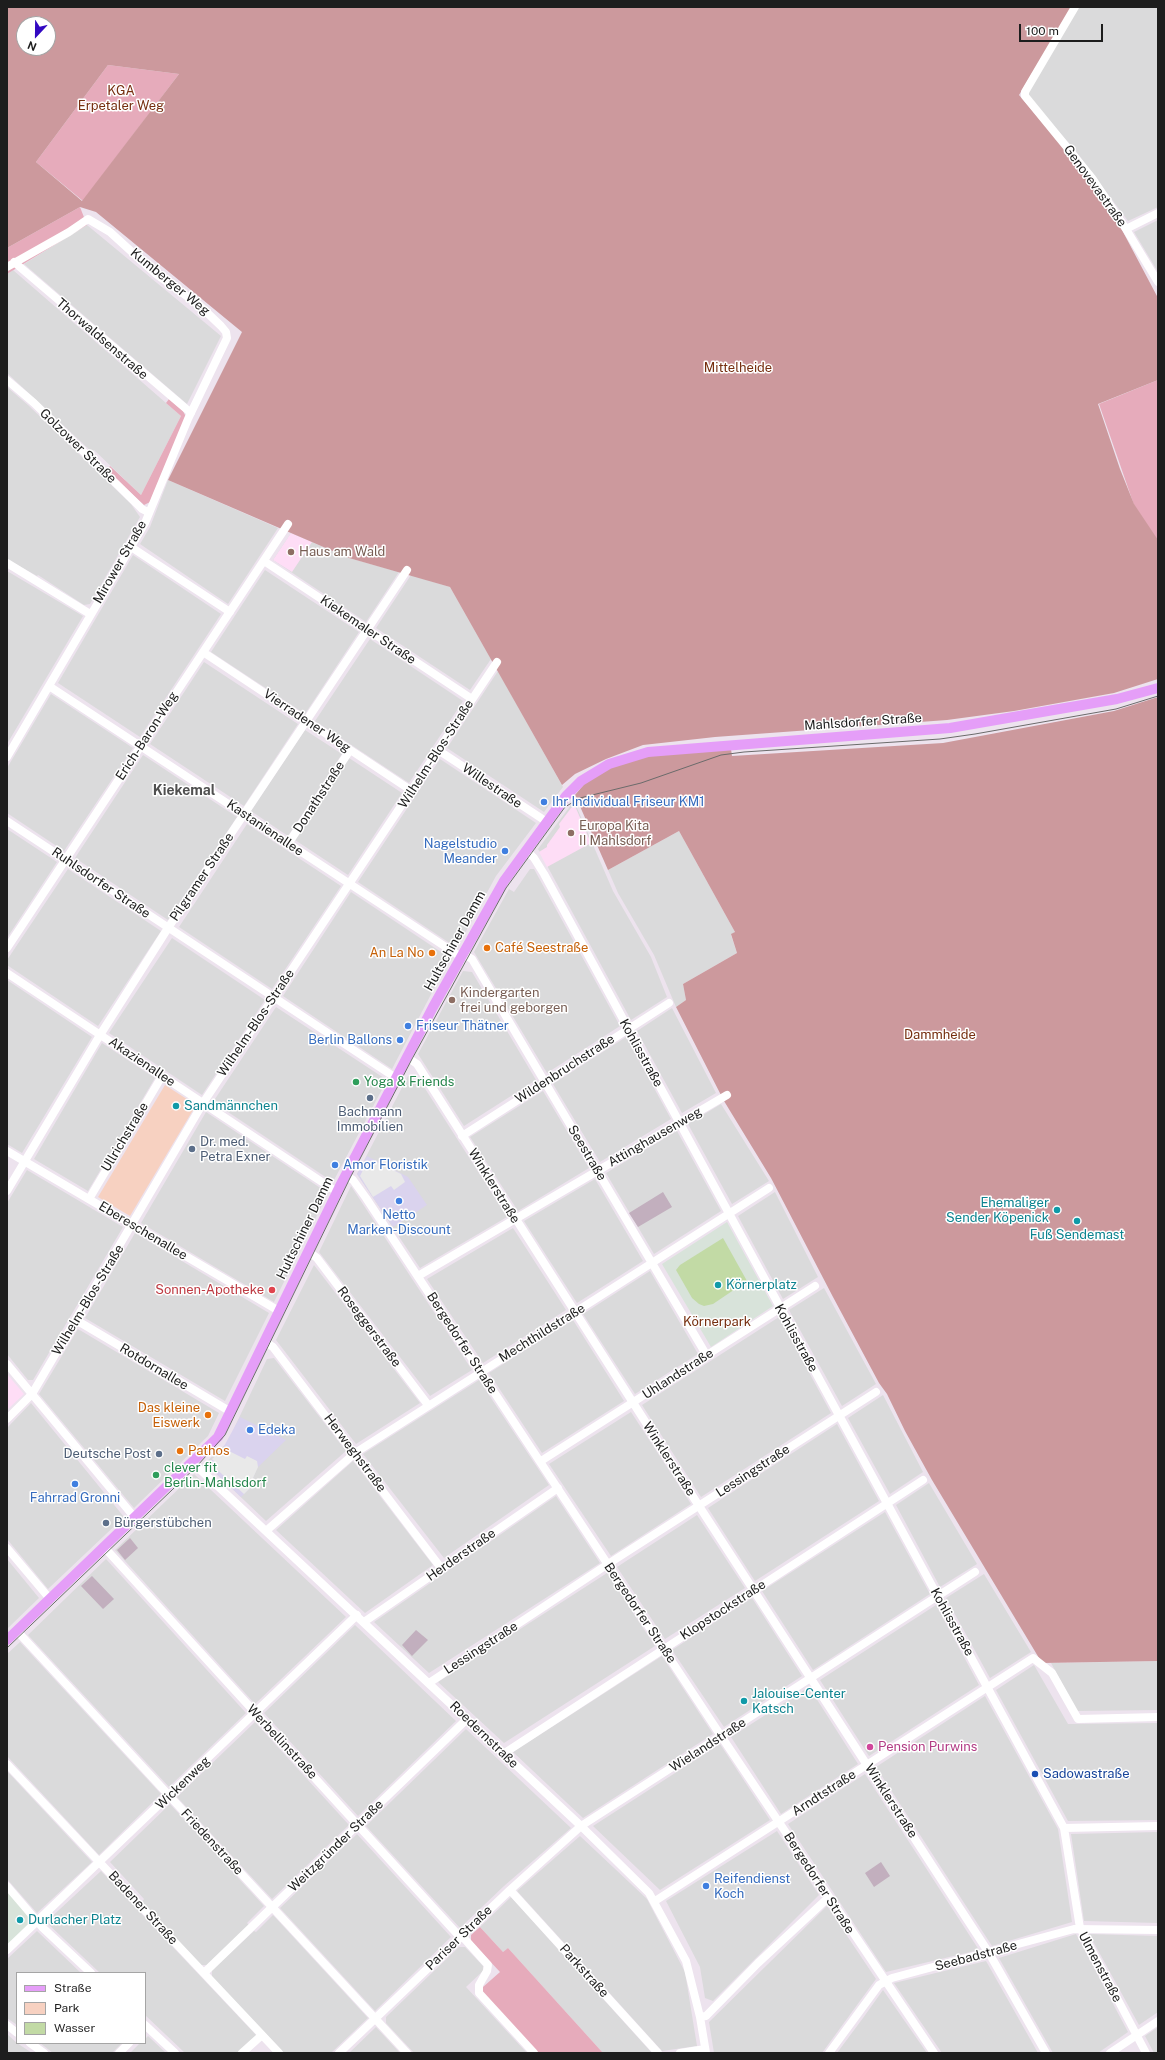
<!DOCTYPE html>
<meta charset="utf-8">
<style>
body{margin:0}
#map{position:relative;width:1165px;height:2060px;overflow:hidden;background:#ede3ee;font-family:"Public Sans",sans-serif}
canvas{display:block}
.frame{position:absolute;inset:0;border:8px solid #1d1d1d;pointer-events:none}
.legend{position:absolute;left:16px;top:1972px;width:130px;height:72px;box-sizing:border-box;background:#fff;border:1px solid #a5a5a5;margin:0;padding:5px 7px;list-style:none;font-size:12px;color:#1d1d1d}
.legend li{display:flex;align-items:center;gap:8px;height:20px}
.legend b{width:20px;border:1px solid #a5a5a5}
.north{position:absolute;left:16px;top:16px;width:40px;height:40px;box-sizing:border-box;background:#fff;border:1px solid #a5a5a5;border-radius:50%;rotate:202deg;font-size:11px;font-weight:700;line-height:16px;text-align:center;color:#1d1d1d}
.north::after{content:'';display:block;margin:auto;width:14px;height:18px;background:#3208c2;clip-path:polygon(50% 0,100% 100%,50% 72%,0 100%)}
.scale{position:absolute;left:1019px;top:24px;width:84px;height:18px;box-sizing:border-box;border:2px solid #1d1d1d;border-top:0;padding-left:5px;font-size:12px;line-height:14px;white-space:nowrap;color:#1d1d1d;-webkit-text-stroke:3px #fff;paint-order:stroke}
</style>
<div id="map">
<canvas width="1165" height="2060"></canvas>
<div class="frame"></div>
<ul class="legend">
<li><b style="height:5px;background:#e59ef8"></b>Straße</li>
<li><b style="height:11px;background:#f7d1c1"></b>Park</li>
<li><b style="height:11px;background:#c2daa5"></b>Wasser</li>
</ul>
<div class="north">N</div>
<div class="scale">100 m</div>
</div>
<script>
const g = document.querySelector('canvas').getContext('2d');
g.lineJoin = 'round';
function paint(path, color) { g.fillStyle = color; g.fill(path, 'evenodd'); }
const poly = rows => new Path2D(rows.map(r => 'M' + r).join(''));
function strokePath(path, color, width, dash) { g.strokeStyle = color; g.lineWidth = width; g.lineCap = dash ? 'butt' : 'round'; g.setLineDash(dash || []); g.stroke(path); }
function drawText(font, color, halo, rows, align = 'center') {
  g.font = font + ' "Public Sans",sans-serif'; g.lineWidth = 3; g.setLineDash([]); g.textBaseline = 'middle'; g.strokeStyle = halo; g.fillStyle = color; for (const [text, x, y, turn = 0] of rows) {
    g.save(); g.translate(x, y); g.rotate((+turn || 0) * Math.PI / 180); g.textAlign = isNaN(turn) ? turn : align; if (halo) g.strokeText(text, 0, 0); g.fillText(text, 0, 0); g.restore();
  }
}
paint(poly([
 [1079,7,1158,7,1158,207,1128,221,1075,150,1029,98,1028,91],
 [1158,220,1158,272,1134,232],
 [87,225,221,336,187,404,24,264],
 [13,270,181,416,141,495,94,450,92,452,7,373,7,274],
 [7,387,28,405,131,504,140,517,90,604,84,605,38,575,37,576,7,559],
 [168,480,278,528,228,604,140,544,150,527],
 [291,533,349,558,399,572,366,622,273,560],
 [133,555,221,614,140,737,58,683],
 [265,570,359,632,305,714,211,652],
 [7,571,83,616,7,744],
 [411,575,450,587,491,659,470,690,376,628],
 [370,639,463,701,409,783,315,721],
 [204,662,298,724,244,806,150,744],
 [498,671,563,787,544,812,447,748],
 [51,694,133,748,64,851,7,813,7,768],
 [305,730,342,754,288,836,251,811],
 [143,755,237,817,168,920,75,858],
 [349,758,402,793,348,875,295,840],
 [440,759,536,823,496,876,457,948,358,882],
 [574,801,613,891,651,957,667,997,631,1020,538,849],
 [247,824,341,886,272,989,179,927],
 [7,829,57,862,7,938],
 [679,831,735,932,731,935,737,953,683,984,686,1000,676,1007,654,955,618,893,608,870],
 [68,869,161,931,98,1026,7,965,7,960],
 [530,869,534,869,620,1026,547,1073,474,952,509,889,514,892],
 [351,892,450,958,392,1069,283,996],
 [172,938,265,1000,202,1095,109,1033],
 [463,971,472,972,536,1080,464,1126,418,1054],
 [7,980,92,1037,22,1153,7,1144],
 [276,1007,387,1080,333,1182,213,1102],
 [672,1008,716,1093,682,1113,637,1031],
 [626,1037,671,1119,600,1162,553,1084],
 [102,1043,155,1078,88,1191,34,1159],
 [408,1076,417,1076,507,1217,420,1268,357,1174],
 [543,1091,589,1168,518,1211,470,1137],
 [721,1104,769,1181,732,1204,688,1124],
 [206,1112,328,1193,274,1302,141,1223],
 [677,1131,721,1211,654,1254,606,1173],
 [27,1170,123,1227,33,1380,28,1380,7,1354,7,1203],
 [595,1179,643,1261,577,1303,524,1221],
 [351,1186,472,1370,430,1396,319,1252],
 [775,1192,818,1277,783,1299,738,1216],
 [513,1228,566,1310,483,1363,427,1279],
 [135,1233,269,1313,225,1401,85,1318],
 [314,1265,420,1403,356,1444,276,1340],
 [650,1271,698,1354,635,1394,583,1314],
 [824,1288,876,1384,842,1406,789,1310],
 [779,1317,831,1413,701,1497,642,1405],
 [573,1320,624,1401,542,1453,489,1373],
 [78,1329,219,1413,208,1436,134,1508,39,1394],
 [274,1358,346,1451,266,1521,205,1463,227,1443,267,1359],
 [479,1380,549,1485,444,1558,363,1454],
 [883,1395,923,1472,890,1494,848,1418],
 [31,1403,124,1517,48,1589,7,1539,7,1428],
 [631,1412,691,1504,611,1556,549,1464],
 [837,1424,879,1501,755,1581,708,1508],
 [353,1461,433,1565,365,1613,276,1530],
 [194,1474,346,1617,255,1704,115,1550],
 [929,1483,977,1564,940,1587,896,1505],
 [556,1496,600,1563,429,1673,374,1622],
 [885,1512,930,1594,813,1670,762,1591],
 [697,1515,745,1588,665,1639,617,1567],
 [7,1559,39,1598,7,1629],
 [106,1559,246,1713,169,1787,28,1635],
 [607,1573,655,1646,504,1743,438,1682],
 [984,1574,1031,1652,990,1678,946,1598],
 [752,1598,802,1676,724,1727,672,1650],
 [936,1605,979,1685,869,1756,820,1680],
 [355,1625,456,1721,358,1816,264,1713],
 [20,1642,161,1794,99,1855,7,1756,7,1654],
 [662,1656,713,1734,583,1818,513,1752],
 [1158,1661,1158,1710,1077,1711,1051,1663],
 [1034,1665,1068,1724,1158,1723,1158,1820,1068,1821,996,1690],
 [809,1687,858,1764,781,1814,731,1737],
 [985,1696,1058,1829,1072,1922,992,1946,876,1767],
 [255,1722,349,1825,272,1899,177,1797],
 [466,1729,571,1828,504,1886,460,1928,366,1826],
 [720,1744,770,1820,660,1890,593,1826],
 [7,1771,92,1862,37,1913,7,1879],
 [865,1774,979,1950,886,1972,788,1824],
 [170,1804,264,1906,247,1923,249,1925,207,1965,201,1965,142,1902,144,1899,110,1862],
 [777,1831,819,1895,713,2001,705,1998,700,1967,666,1901],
 [1158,1832,1158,1923,1084,1921,1071,1834],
 [357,1834,451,1937,375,2011,280,1908],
 [580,1836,647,1899,685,1972,697,2046,662,2051,517,1891],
 [101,1871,257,2036,238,2053,185,2053,145,2015,145,1973,100,1973,46,1922],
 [511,1897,652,2053,603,2053,508,1948,503,1952,480,1927],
 [827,1906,876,1979,822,2053,714,2053,709,2022],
 [273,1915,368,2018,331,2053,284,2053,212,1977,212,1970,254,1931,256,1932],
 [37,1931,81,1973,17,1973,17,2025,7,2018,7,1959],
 [1076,1934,1128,2032,1098,2053,1053,2053,999,1958],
 [1089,1934,1158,1936,1158,2012,1139,2025],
 [459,1947,465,1947,483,1966,483,1971,466,1987,527,2053,414,2053,386,2023,386,2017],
 [986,1961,1038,2053,942,2053,894,1983],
 [883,1990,927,2053,837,2053,863,2018],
 [376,2027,400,2053,349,2053],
 [1158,2027,1158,2053,1154,2053,1145,2036],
 [7,2034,17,2043,32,2053,7,2053],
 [148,2036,166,2053,130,2053,140,2043,145,2043,145,2039],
 [40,2043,122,2043,112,2053,53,2053]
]), '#dadadb');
paint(poly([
 [367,1156,408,1177,427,1205,393,1227,357,1174],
 [240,1417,286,1440,257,1468,253,1478,256,1482,241,1497,207,1465,223,1448]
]), '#dad3ee');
paint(poly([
 [291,533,312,542,292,572,273,560],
 [575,806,591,843,547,867,539,852,547,847,547,845,560,827,559,824,571,808],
 [7,1374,24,1394,7,1410]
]), '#feddf6');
paint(poly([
 [663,1192,672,1207,638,1227,629,1213],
 [130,1538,138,1548,125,1560,117,1550],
 [92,1576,114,1599,103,1609,81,1586],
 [416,1630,428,1640,412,1656,402,1645],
 [881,1862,890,1876,874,1887,865,1873]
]), '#c2afbe');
paint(poly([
 [108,65,179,74,83,201,36,162],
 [80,207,87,225,7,274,7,248],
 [1158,380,1158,542,1134,505,1099,404],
 [169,399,183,411,186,417,150,502,144,505,107,471,110,466,141,495,181,416,166,403],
 [480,1927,503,1952,508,1948,603,2053,538,2053,483,1993,483,1987,500,1972,471,1941,471,1935]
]), '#e6abbb');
paint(poly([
 [7,7,1072,7,1019,95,1083,170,1122,230,1158,298,1158,380,1098,404,1120,469,1134,504,1158,540,1158,679,1114,693,1014,711,947,720,715,737,643,745,606,759,575,774,562,785,450,587,349,558,168,480,242,332,96,212,80,207,7,248],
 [24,24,48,24,48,48,24,48],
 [108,65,179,74,82,201,36,162],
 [1158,697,1158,1661,1042,1663,932,1480,905,1431,887,1394,879,1383,833,1297,771,1178,724,1101,676,1007,686,1000,683,984,737,953,731,934,735,932,679,831,608,870,575,795,585,783,611,766,642,756,731,749,732,756,943,743,1114,711]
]), '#cc999d');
paint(poly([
 [165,1085,196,1105,130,1216,98,1197]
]), '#f7d1c1');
paint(poly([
 [373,1160,401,1174,405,1182,394,1190,391,1186,373,1197,360,1176,367,1162,371,1164],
 [223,1448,245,1459,247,1456,257,1461,258,1467,253,1478,256,1482,244,1494,212,1465,215,1462,212,1459]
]), '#e9e9e9');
paint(poly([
 [727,1222,773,1306,711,1347,662,1264],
 [7,1889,33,1923,7,1947]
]), '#d8e3da');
paint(poly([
 [723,1238,747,1281,713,1304,704,1306,699,1304,692,1298,676,1270,680,1265]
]), '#c2daa5');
strokePath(poly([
 [1075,7,1025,92,1025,96,1092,178,1126,229,1158,282],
 [1126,229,1158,213],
 [14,262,191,413],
 [7,267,69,232,88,219,110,232,156,274,199,305,221,326,226,332,227,338,188,419,145,523,7,757],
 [7,380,34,403,142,509,148,512],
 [131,547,230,612],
 [264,561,472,699],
 [7,563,90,614],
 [203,652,412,791],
 [49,686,461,957],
 [438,750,547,822],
 [7,821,396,1078],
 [288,844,350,750],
 [526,850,534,858,544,874,1064,1828,1080,1928,1146,2053],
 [7,948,288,524],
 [463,954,472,959,707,1356],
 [7,973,337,1192],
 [407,1057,417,1064,699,1506,959,1907,989,1953,1046,2053],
 [462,1136,669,1003],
 [7,1151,279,1311],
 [345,1175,353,1180,366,1198,721,1736,934,2053],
 [7,1191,100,1035,168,928,407,570],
 [89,1199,162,1076],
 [308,1251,317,1258,428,1405],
 [418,1276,727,1095],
 [76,1320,231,1412],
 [265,1342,273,1347,441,1568],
 [7,1364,135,1518],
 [7,1419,32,1394,203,1103,497,662],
 [541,1461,815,1286],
 [192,1462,581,1826,649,1893,686,1961,700,2017,706,2053],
 [266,1531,355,1453,769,1188],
 [104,1547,460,1937],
 [7,1548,50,1599],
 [364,1622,558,1488],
 [17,1631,407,2053],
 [429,1683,608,1564,876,1392],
 [503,1754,923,1480],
 [7,1764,279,2053],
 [1064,1828,1158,1826],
 [7,1886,42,1927,91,1973],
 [510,1890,658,2053],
 [655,1901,1033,1658,1052,1673,1078,1719,1158,1717],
 [462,1936,488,1965,487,1971,479,1985,479,1993,534,2053],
 [7,1950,357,1615],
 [204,1973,467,1719],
 [700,2017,706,2016,758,1963,829,1897],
 [7,2025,17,2033],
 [145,2025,175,2053],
 [30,2043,44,2053],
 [119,2053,129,2043],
 [242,2053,262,2035],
 [339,2053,510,1890,581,1826,975,1572],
 [680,2053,705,2049],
 [829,2053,879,1985,892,1978,1074,1929,1158,1930],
 [1110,2053,1158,2021]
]), '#fff', 8);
strokePath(poly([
 [7,1640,218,1437,341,1184,433,1007,504,881,566,796,581,781,609,764,648,752,950,728,1117,699,1158,688]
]), '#e59ef8', 10);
strokePath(poly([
 [7,1648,197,1466,225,1435,350,1178,412,1059,506,888,565,807,580,798,641,783,721,755,744,752,940,739,975,734,1116,709,1158,696]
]), '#6b6b6b', 1);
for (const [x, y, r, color] of [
 [291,552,4,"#8d6e63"],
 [544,802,4,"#3f7fe0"],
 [571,833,4,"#8d6e63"],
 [505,851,4,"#3f7fe0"],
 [487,948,4,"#e8710a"],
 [432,953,4,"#e8710a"],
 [452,1000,4,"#8d6e63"],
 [408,1026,4,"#3f7fe0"],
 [400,1040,4,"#3f7fe0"],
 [356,1082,4,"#2e9e5b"],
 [370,1098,4,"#5c6f8a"],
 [176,1106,4,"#0f9aa8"],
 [192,1149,4,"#5c6f8a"],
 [335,1165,4,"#3f7fe0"],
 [399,1201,4,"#3f7fe0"],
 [1057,1210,4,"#0f9aa8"],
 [1077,1221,4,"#0f9aa8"],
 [718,1285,4,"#0f9aa8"],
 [272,1290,4,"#e0444e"],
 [208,1415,4,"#e8710a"],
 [250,1430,4,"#3f7fe0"],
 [180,1451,4,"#e8710a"],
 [159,1454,4,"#5c6f8a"],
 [156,1475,4,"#2e9e5b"],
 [75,1484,4,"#3f7fe0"],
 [106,1523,4,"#5c6f8a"],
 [744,1701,4,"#0f9aa8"],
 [870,1747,4,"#d1479c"],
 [1035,1774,4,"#1a4fb4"],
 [706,1886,4,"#3f7fe0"],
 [20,1920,4,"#0f9aa8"]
]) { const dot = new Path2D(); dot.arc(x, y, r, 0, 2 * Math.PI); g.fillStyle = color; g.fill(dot); strokePath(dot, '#fff', 1.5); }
drawText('13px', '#762f10', '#fff', [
 ["KGA",121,91],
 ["Erpetaler Weg",121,106],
 ["Mittelheide",738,368],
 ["Dammheide",940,1035],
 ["Körnerpark",717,1322]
]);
drawText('13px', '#1d1d1d', '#fff', [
 ["Genovevastraße",1095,186,54],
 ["Kumberger Weg",170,282,39],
 ["Thorwaldsenstraße",102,339,41],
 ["Golzower Straße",78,446,44],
 ["Mirower Straße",120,562,-60],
 ["Kiekemaler Straße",368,630,34],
 ["Vierradener Weg",307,721,34],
 ["Mahlsdorfer Straße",863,722,-4],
 ["Erich-Baron-Weg",147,736,-57],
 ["Wilhelm-Blos-Straße",436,754,-57],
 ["Willestraße",492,786,34],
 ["Donathstraße",319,797,-57],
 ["Kastanienallee",265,828,34],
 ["Pilgramer Straße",202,877,-56],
 ["Ruhlsdorfer Straße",101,883,34],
 ["Hultschiner Damm",455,941,-61],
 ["Wilhelm-Blos-Straße",256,1023,-56],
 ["Kohlisstraße",641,1053,61],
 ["Akazienallee",142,1062,34],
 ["Wildenbruchstraße",565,1069,-33],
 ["Ullrichstraße",125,1137,-59],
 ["Attinghausenweg",655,1137,-30],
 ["Seestraße",587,1153,59],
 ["Winklerstraße",494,1186,58],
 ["Hultschiner Damm",305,1228,-64],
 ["Ebereschenallee",143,1231,31],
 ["Wilhelm-Blos-Straße",88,1300,-59],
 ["Roseggerstraße",369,1327,53],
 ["Mechthildstraße",542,1333,-32],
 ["Kohlisstraße",796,1338,61],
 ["Bergedorfer Straße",462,1343,57],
 ["Rotdornallee",154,1367,31],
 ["Uhlandstraße",678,1374,-33],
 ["Herweghstraße",355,1453,53],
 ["Winklerstraße",669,1459,57],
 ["Lessingstraße",753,1471,-33],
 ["Herderstraße",461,1555,-35],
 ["Klopstockstraße",723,1610,-33],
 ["Bergedorfer Straße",640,1613,56],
 ["Kohlisstraße",952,1622,61],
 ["Lessingstraße",481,1648,-33],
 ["Roedernstraße",484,1735,44],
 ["Werbellinstraße",282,1742,47],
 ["Wielandstraße",708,1745,-33],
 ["Wickenweg",183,1783,-44],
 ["Arndtstraße",824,1793,-33],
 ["Winklerstraße",891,1801,57],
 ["Friedenstraße",212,1842,47],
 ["Weitzgründer Straße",336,1846,-44],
 ["Bergedorfer Straße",819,1883,57],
 ["Badener Straße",143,1908,47],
 ["Pariser Straße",459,1938,-44],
 ["Seebadstraße",976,1956,-15],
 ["Ulmenstraße",1100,1967,62],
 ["Parkstraße",584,1971,48]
]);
drawText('13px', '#785e54', '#fff', [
 ["Haus am Wald",299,552],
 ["Europa Kita",579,826],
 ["II Mahlsdorf",579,841],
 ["Kindergarten",460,993],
 ["frei und geborgen",460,1008]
], 'left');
drawText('13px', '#366cbe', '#fff', [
 ["Ihr Individual Friseur KM1",552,802],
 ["Nagelstudio",497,844,"right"],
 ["Meander",497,859,"right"],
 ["Friseur Thätner",416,1026],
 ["Berlin Ballons",392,1040,"right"],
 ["Amor Floristik",343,1165],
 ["Netto",399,1215,"center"],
 ["Marken-Discount",399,1230,"center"],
 ["Edeka",258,1430],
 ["Fahrrad Gronni",75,1498,"center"],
 ["Reifendienst",714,1879],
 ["Koch",714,1894]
], 'left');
drawText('13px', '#c56008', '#fff', [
 ["Café Seestraße",495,948],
 ["An La No",424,953,"right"],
 ["Das kleine",200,1408,"right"],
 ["Eiswerk",200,1423,"right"],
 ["Pathos",188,1451]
], 'left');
drawText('13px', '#27864d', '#fff', [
 ["Yoga & Friends",364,1082],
 ["clever fit",164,1468],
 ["Berlin-Mahlsdorf",164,1483]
], 'left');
drawText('13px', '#0d838f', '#fff', [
 ["Sandmännchen",184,1106],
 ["Ehemaliger",1049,1203,"right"],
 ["Sender Köpenick",1049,1218,"right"],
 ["Fuß Sendemast",1077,1235,"center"],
 ["Körnerplatz",726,1285],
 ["Jalouise-Center",752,1694],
 ["Katsch",752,1709],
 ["Durlacher Platz",28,1920]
], 'left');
drawText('13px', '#4e5e75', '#fff', [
 ["Bachmann",370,1112,"center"],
 ["Immobilien",370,1127,"center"],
 ["Dr. med.",200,1142],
 ["Petra Exner",200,1157],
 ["Deutsche Post",151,1454,"right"],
 ["Bürgerstübchen",114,1523]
], 'left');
drawText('13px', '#be3a42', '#fff', [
 ["Sonnen-Apotheke",264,1290]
], 'right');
drawText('13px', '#b23c85', '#fff', [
 ["Pension Purwins",878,1747]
], 'left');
drawText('13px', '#164399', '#fff', [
 ["Sadowastraße",1043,1774]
], 'left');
drawText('bold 14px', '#505050', '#fff', [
 ["Kiekemal",184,791]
]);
</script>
